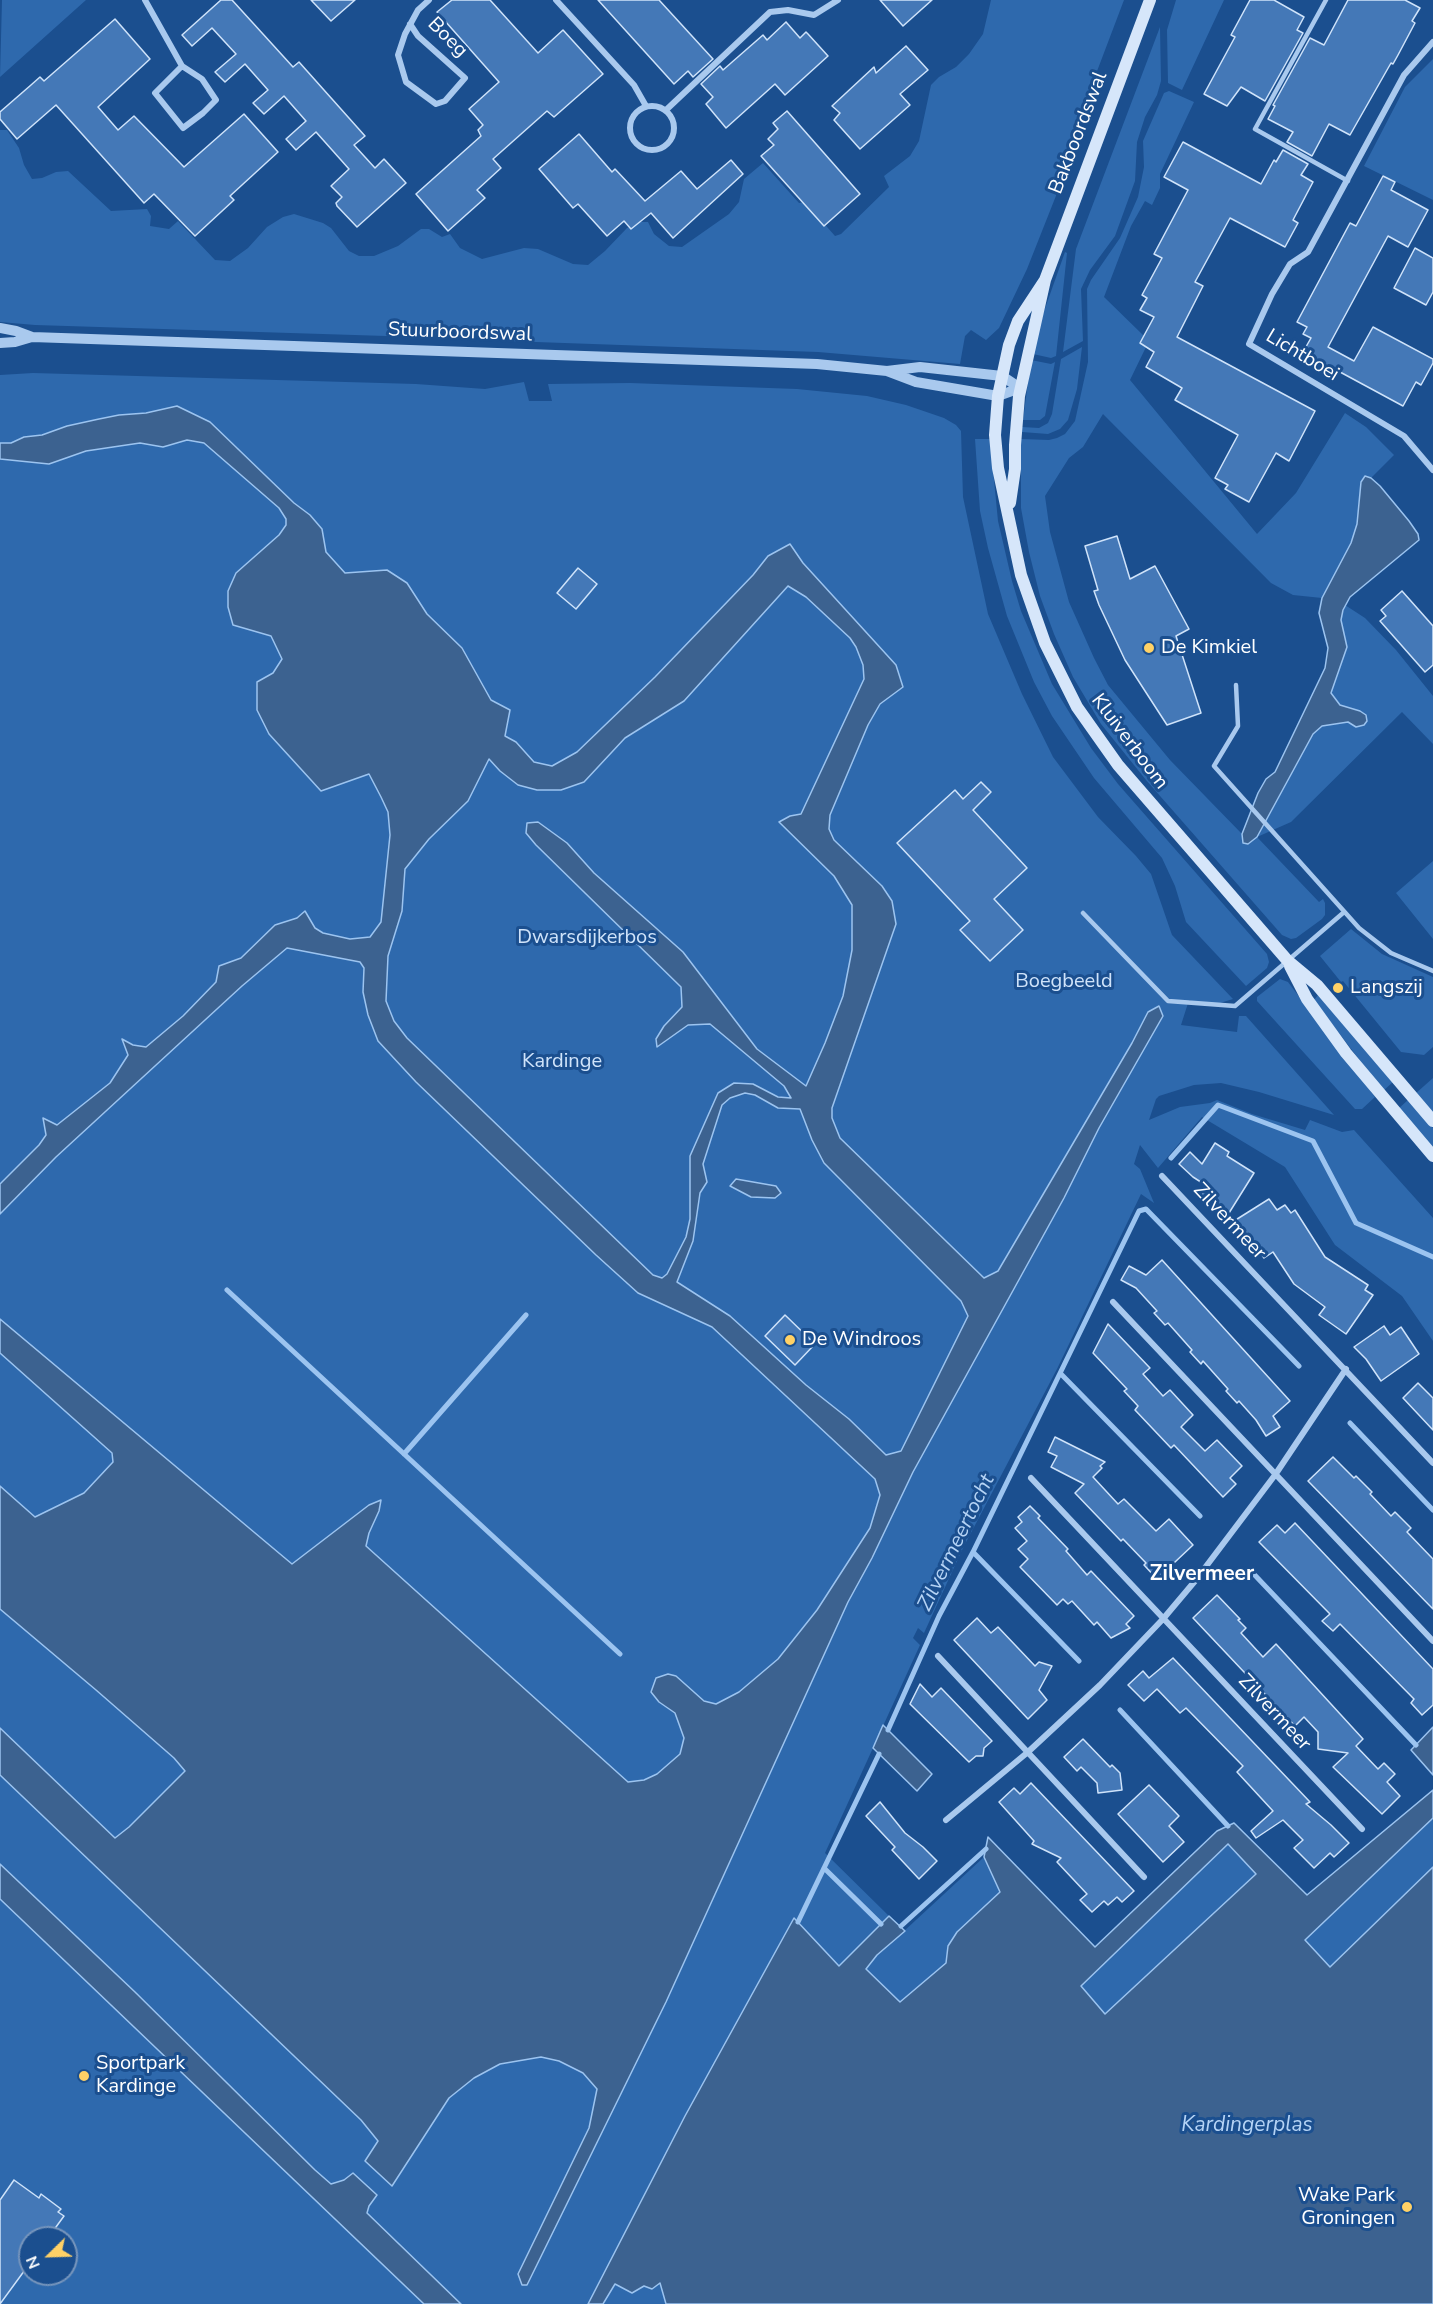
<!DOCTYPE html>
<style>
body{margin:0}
#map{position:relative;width:1433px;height:2304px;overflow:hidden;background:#1b4f8f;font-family:"Nunito Sans",sans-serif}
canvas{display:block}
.north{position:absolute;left:18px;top:2226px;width:60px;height:60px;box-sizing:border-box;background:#1b4f8f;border:2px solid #7695bc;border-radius:50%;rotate:247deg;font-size:16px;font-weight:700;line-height:24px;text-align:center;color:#fff}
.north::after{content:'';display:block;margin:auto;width:21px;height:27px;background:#ffd166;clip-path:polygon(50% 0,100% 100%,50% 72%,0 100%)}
</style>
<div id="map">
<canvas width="1433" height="2304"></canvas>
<div class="north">N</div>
</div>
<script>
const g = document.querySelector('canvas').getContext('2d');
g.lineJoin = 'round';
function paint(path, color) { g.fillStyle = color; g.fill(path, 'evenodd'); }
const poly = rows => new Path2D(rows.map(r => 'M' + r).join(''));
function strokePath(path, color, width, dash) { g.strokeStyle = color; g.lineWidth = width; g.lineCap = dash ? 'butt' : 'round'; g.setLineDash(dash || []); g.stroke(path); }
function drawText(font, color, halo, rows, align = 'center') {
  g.font = font + ' "Nunito Sans",sans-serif'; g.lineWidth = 6; g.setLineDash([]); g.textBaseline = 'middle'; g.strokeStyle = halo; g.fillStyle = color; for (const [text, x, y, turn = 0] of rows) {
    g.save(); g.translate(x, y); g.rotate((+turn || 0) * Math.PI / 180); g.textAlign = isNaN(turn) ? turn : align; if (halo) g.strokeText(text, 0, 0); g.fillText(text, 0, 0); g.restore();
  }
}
paint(poly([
 [2,0,86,0,0,77],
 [991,0,1124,0,1088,95,1093,99,1086,120,1027,269,999,328,986,340,971,330,965,336,960,364,818,352,508,341,471,333,418,337,35,325,0,322,0,130,7,130,19,148,24,165,32,179,42,178,56,172,68,171,111,211,147,209,151,216,150,226,169,229,178,221,215,260,230,261,248,248,267,227,283,217,294,214,323,223,331,228,349,251,359,256,374,256,398,246,421,229,429,229,442,237,450,234,460,248,482,259,524,248,538,249,573,264,588,265,605,251,627,228,640,222,648,222,654,234,669,246,682,247,729,214,739,202,744,179,763,163,799,203,805,202,835,236,841,234,889,187,884,176,910,156,919,141,931,85,939,77,956,67,969,54,983,34],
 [1176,0,1224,0,1182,90,1168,83,1167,30],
 [1160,27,1161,81,1157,95,1145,117,1137,142,1135,181,1115,236,1090,270,1081,289,1083,341,1063,352,1076,249],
 [1433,59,1433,200,1364,166,1405,87],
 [1169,91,1194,102,1160,174,1160,188,1152,205,1145,201,1131,226,1104,297,1144,336,1140,343,1146,347,1130,380,1257,534,1296,493,1345,413,1366,427,1394,455,1371,478,1365,476,1361,482,1357,524,1351,543,1322,598,1293,595,1271,583,1103,414,1083,447,1069,458,1045,496,1050,532,1069,602,1094,658,1108,685,1170,760,1242,834,1243,843,1248,844,1257,837,1313,734,1322,726,1348,722,1351,708,1340,706,1331,693,1347,647,1341,620,1345,605,1365,618,1396,650,1433,696,1433,744,1402,712,1291,822,1257,837,1319,902,1323,899,1325,903,1325,915,1322,919,1296,938,1291,939,1282,935,1146,780,1101,724,1073,677,1054,634,1040,596,1029,552,1021,508,1021,439,1049,440,1057,438,1065,434,1075,421,1088,362,1087,289,1091,280,1120,238,1138,197,1144,167,1143,141,1164,93],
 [1065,252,1067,253,1056,356,1051,358,1033,354,1043,314],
 [1082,347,1077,389,1068,420,1060,429,1048,434,1022,432,1022,427,1039,428,1048,423,1052,414,1061,359],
 [1031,360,1051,364,1055,362,1045,416,1040,420,1023,420],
 [33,373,416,384,485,389,524,382,529,401,552,401,548,384,630,383,797,389,867,396,906,405,944,418,956,425,961,431,963,497,988,614,1022,694,1053,757,1098,817,1136,856,1151,874,1172,935,1233,999,1220,1003,1197,1003,1189,1000,1181,1025,1237,1032,1239,1016,1246,1016,1334,1115,1259,1092,1221,1083,1194,1085,1159,1096,1156,1099,1149,1120,1180,1107,1210,1103,1217,1100,1252,1114,1305,1130,1310,1120,1342,1132,1354,1130,1433,1218,1433,1341,1402,1296,1335,1245,1285,1167,1202,1117,1158,1168,1140,1145,1134,1164,1140,1169,1154,1203,1141,1194,1057,1369,963,1548,924,1633,918,1628,913,1638,920,1645,825,1853,889,1916,875,1930,889,1945,984,1857,993,1876,1090,1977,1228,1844,1256,1874,1254,1876,1314,1931,1433,1818,1433,2304,0,2304,0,375],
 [30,2238,66,2238,66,2274,30,2274],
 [975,439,990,439,998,521,1012,581,1021,611,1052,684,1091,748,1118,784,1267,954,1269,962,1267,968,1246,986,1186,922,1175,886,1162,858,1094,778,1052,716,1034,682,1007,616,988,548,980,511],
 [1433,861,1433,939,1396,893],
 [1351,929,1382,954,1433,977,1433,1047,1424,1055,1401,1052,1343,981,1341,982,1320,956],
 [1280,979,1288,982,1375,1097,1362,1109,1355,1109,1257,1001,1257,997],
 [1318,995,1393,1082,1383,1091,1314,1000],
 [1433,1078,1433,1114,1415,1094],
 [1408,1100,1433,1128,1433,1148,1398,1109]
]), '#2e69ad');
const water = poly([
 [177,406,210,422,294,503,310,515,322,529,326,552,345,573,387,570,407,583,427,614,462,648,491,700,510,710,505,736,516,742,534,762,552,766,577,752,655,677,753,575,768,556,790,544,803,563,896,665,903,687,880,704,868,725,830,815,829,829,834,840,882,886,892,901,896,924,832,1108,832,1118,840,1138,984,1278,998,1271,1132,1043,1148,1012,1159,1006,1163,1016,1099,1128,1064,1198,913,1472,872,1558,848,1602,666,2002,527,2285,522,2285,518,2274,589,2128,597,2089,583,2073,559,2061,541,2057,500,2064,474,2078,449,2098,392,2186,365,2161,378,2141,361,2120,0,1775,0,1728,115,1838,129,1827,185,1771,174,1758,96,1690,0,1609,0,1486,35,1517,84,1493,113,1462,112,1453,0,1353,0,1319,292,1564,369,1505,381,1500,379,1511,369,1533,366,1546,628,1782,644,1780,657,1774,680,1754,684,1738,675,1713,659,1702,651,1692,656,1678,668,1674,676,1676,704,1701,716,1704,739,1692,778,1659,817,1610,870,1528,880,1495,875,1479,712,1327,638,1293,596,1255,416,1082,378,1041,368,1015,363,992,364,968,360,962,287,948,242,986,56,1157,0,1214,0,1184,39,1145,46,1135,43,1118,57,1125,110,1083,128,1055,122,1039,133,1045,146,1047,183,1016,216,982,219,966,241,958,275,925,297,918,305,911,315,928,323,933,350,939,370,937,381,922,390,835,388,812,381,797,369,774,321,791,269,734,257,710,257,682,273,673,282,659,271,636,233,625,228,607,228,591,236,573,279,535,286,525,286,519,279,508,204,443,187,440,163,447,140,443,86,451,49,464,0,459,0,443,11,443,24,437,42,435,67,426,99,419,119,415,146,413,177,406],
 [788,586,806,597,850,638,856,647,863,665,864,679,801,814,790,816,779,822,834,876,852,905,852,950,843,996,825,1043,806,1086,757,1049,683,952,594,873,567,843,538,822,527,823,526,833,536,845,681,987,682,1007,664,1026,656,1039,657,1047,688,1025,710,1024,784,1086,791,1098,778,1097,753,1084,734,1083,718,1093,690,1156,690,1219,686,1237,667,1274,662,1278,653,1275,407,1038,394,1021,386,1001,388,956,402,911,405,869,429,839,468,801,489,759,500,771,518,785,537,790,561,790,584,782,625,738,684,701,788,586],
 [745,1093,755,1095,778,1108,800,1109,812,1140,824,1163,961,1301,968,1316,901,1451,886,1455,849,1419,806,1385,730,1316,677,1282,693,1241,700,1193,707,1182,703,1164,722,1105,730,1098,745,1093],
 [1365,476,1371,478,1380,486,1409,521,1418,534,1419,540,1350,597,1343,610,1341,620,1347,647,1331,693,1340,705,1360,711,1366,715,1367,721,1364,725,1356,727,1348,722,1322,726,1313,734,1257,837,1248,844,1243,843,1242,834,1258,793,1266,779,1275,772,1325,668,1328,648,1319,613,1322,598,1351,543,1357,524,1361,482,1365,476],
 [736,1179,776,1186,781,1193,775,1198,751,1197,730,1186,736,1179],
 [883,1725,932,1774,917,1791,873,1748,883,1725],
 [1433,1727,1433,1775,1411,1750,1433,1727],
 [1433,1790,1433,1818,1305,1940,1330,1967,1433,1867,1433,2304,666,2304,660,2283,652,2289,644,2286,632,2293,615,2284,603,2304,588,2304,685,2116,794,1918,839,1966,889,1916,905,1931,877,1955,866,1969,900,2002,946,1963,948,1946,957,1932,1000,1892,984,1857,988,1837,1095,1947,1217,1831,1234,1823,1307,1895,1433,1790],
 [1228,1844,1256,1874,1105,2014,1081,1986,1228,1844],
 [0,1864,135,1992,315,2170,331,2184,344,2180,353,2173,377,2195,369,2206,367,2213,461,2304,424,2304,0,1899,0,1864]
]);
paint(water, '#3c6290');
strokePath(water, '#9cc4f0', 1.5);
strokePath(poly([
 [1171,1158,1218,1105,1313,1141,1356,1223,1433,1257],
 [227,1290,620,1654],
 [1061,1374,1200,1516],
 [1350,1423,1433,1510],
 [404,1454,526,1315],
 [973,1552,1079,1661],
 [1249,1569,1416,1745],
 [1120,1710,1228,1826],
 [888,1730,939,1616,973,1552,1139,1211,1146,1209,1299,1366],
 [824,1868,881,1924],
 [798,1922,879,1754],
 [901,1926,986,1849]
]), '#9cc4f0', 5);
const building = poly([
 [221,0,232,0,293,67,299,62,365,136,354,145,375,168,384,159,406,183,357,227,337,206,336,203,342,197,331,186,349,169,316,132,296,150,286,139,306,121,284,96,264,114,253,103,268,90,245,64,225,82,215,72,236,54,212,28,192,46,182,35,221,0],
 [311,0,355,0,331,21,311,0],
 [452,0,490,0,538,53,563,30,603,74,554,117,547,111,493,159,501,168,477,190,485,198,448,231,416,194,481,136,478,130,483,125,469,109,499,82,437,12,452,0],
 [598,0,659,0,713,59,693,77,688,71,674,84,598,0],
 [880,0,932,0,903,26,880,0],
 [1250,0,1274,0,1304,17,1297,30,1303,33,1265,101,1241,87,1227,106,1204,94,1235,37,1231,35,1250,0],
 [1348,0,1405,0,1420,8,1412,21,1415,23,1398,55,1393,64,1391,63,1350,135,1329,124,1312,156,1287,142,1293,132,1268,119,1275,106,1273,105,1310,38,1324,45,1348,0],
 [115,19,150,59,98,107,118,130,134,116,184,167,244,114,278,152,230,196,234,200,195,236,154,194,144,203,56,105,17,139,0,119,0,112,31,85,40,77,44,81,115,19],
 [786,22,800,38,806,32,808,34,828,56,785,95,775,84,726,128,706,104,713,97,701,84,720,66,723,70,763,35,767,40,786,22],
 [906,46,928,70,900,94,910,105,860,149,834,120,840,113,832,106,874,67,876,73,906,46],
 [787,111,860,194,824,226,761,156,774,145,768,139,778,129,773,123,787,111],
 [579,134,612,172,615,169,645,201,681,171,697,189,731,160,743,174,673,238,651,213,631,229,624,221,607,236,578,204,573,208,539,169,579,134],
 [1183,142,1261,184,1274,160,1276,162,1283,150,1308,164,1301,175,1313,182,1293,220,1298,223,1285,247,1230,218,1195,282,1203,286,1177,337,1315,411,1289,461,1276,453,1249,502,1225,489,1228,485,1215,478,1238,435,1175,400,1182,388,1146,367,1154,352,1140,343,1154,317,1140,310,1147,298,1142,295,1162,258,1154,254,1188,190,1164,177,1183,142],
 [1383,176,1395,182,1391,190,1428,210,1408,247,1388,236,1328,347,1354,361,1373,327,1433,359,1433,363,1421,385,1416,382,1403,406,1303,352,1311,338,1303,334,1307,327,1297,322,1350,223,1356,226,1383,176],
 [1415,248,1433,258,1433,292,1426,305,1394,288,1415,248],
 [1117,536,1130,579,1155,566,1189,629,1176,636,1201,713,1167,725,1125,660,1099,605,1094,591,1098,590,1085,546,1117,536],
 [578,568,597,584,576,609,557,593,578,568],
 [1402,591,1433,626,1433,665,1425,672,1380,621,1386,616,1381,610,1402,591],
 [981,782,991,792,973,810,1027,868,994,899,1023,930,990,961,960,930,970,921,897,843,955,790,963,799,981,782],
 [1215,1143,1229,1152,1227,1156,1254,1173,1229,1213,1201,1196,1207,1186,1193,1177,1179,1164,1190,1152,1202,1164,1215,1143],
 [1269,1199,1277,1210,1285,1205,1291,1213,1295,1210,1325,1257,1368,1285,1365,1290,1373,1295,1346,1334,1319,1315,1325,1307,1294,1284,1273,1252,1264,1258,1248,1234,1234,1221,1269,1199],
 [1162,1260,1290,1401,1273,1416,1280,1427,1266,1436,1256,1420,1239,1401,1237,1403,1226,1391,1228,1389,1203,1361,1201,1364,1190,1352,1192,1350,1168,1323,1165,1325,1154,1313,1157,1311,1136,1288,1121,1280,1129,1266,1146,1275,1162,1260],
 [785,1315,815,1344,795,1365,765,1336,785,1315],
 [1108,1324,1150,1368,1143,1374,1163,1396,1170,1390,1193,1415,1181,1427,1205,1451,1217,1440,1242,1466,1230,1478,1236,1484,1223,1497,1174,1445,1171,1448,1135,1410,1138,1406,1124,1391,1127,1389,1093,1353,1108,1324],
 [1384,1326,1390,1335,1401,1327,1419,1354,1381,1381,1366,1359,1354,1347,1384,1326],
 [1418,1383,1433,1398,1433,1430,1403,1398,1418,1383],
 [1055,1437,1105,1462,1100,1466,1102,1468,1093,1477,1118,1504,1124,1499,1156,1531,1169,1519,1193,1545,1157,1579,1144,1565,1146,1563,1123,1539,1121,1541,1075,1493,1084,1484,1051,1467,1057,1456,1048,1452,1055,1437],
 [1333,1457,1354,1478,1356,1476,1372,1492,1370,1494,1391,1516,1395,1512,1411,1528,1407,1532,1433,1559,1433,1609,1308,1481,1333,1457],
 [1030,1506,1040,1516,1038,1518,1068,1549,1066,1551,1087,1575,1091,1571,1134,1616,1126,1624,1130,1628,1111,1638,1097,1622,1094,1625,1072,1601,1068,1604,1063,1599,1057,1605,1020,1567,1028,1559,1018,1549,1027,1541,1015,1528,1022,1522,1018,1517,1030,1506],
 [1295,1523,1433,1669,1433,1705,1422,1715,1411,1703,1414,1699,1340,1624,1333,1631,1322,1621,1330,1614,1259,1542,1277,1525,1285,1533,1295,1523],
 [1217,1595,1240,1619,1238,1620,1246,1628,1241,1633,1263,1657,1276,1644,1363,1739,1356,1746,1378,1769,1384,1763,1395,1774,1387,1782,1400,1796,1382,1814,1333,1767,1348,1753,1318,1749,1318,1732,1304,1717,1295,1726,1193,1618,1217,1595],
 [977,1618,991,1633,998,1627,1035,1666,1039,1662,1052,1666,1039,1690,1047,1700,1028,1719,954,1640,977,1618],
 [1173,1658,1310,1802,1306,1804,1331,1825,1349,1843,1334,1857,1330,1853,1314,1868,1294,1848,1303,1840,1283,1820,1256,1838,1251,1831,1273,1811,1237,1772,1243,1766,1186,1708,1180,1713,1157,1689,1144,1701,1128,1685,1143,1671,1149,1678,1173,1658],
 [920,1684,932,1697,941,1688,992,1741,984,1748,983,1756,976,1756,969,1762,910,1704,920,1684],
 [1083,1739,1110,1767,1112,1765,1120,1773,1122,1790,1098,1793,1097,1783,1081,1767,1077,1771,1064,1757,1083,1739],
 [1031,1783,1134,1891,1122,1902,1117,1897,1108,1905,1104,1901,1092,1912,1080,1900,1087,1894,1057,1862,1061,1858,1032,1844,1034,1841,999,1802,1014,1788,1020,1794,1031,1783],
 [1149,1785,1179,1816,1169,1826,1184,1842,1163,1862,1118,1814,1149,1785],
 [880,1802,905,1833,923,1847,937,1861,919,1879,892,1850,895,1847,866,1816,880,1802],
 [14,2180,39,2198,41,2194,61,2209,58,2212,64,2216,48,2238,30,2238,30,2263,0,2304,0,2200,14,2180]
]);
paint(building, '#4478b7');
strokePath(building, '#cfe3fa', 1.5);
strokePath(poly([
 [1326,0,1255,129,1348,181],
 [1236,685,1238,726,1214,766,1359,928,1391,953,1433,971],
 [1083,913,1168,1001,1235,1006,1343,913]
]), '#a9c9ee', 4.5);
strokePath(poly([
 [145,0,182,66],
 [556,0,634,85,646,106],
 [410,24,418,36,465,78,445,101,436,104,406,82,398,55,405,34,418,10,429,0],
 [1433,42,1404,75,1308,252,1290,264,1272,294,1249,344,1404,436,1433,470],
 [182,66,202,79,216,100,203,113,183,128,155,93,182,66],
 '630 128a22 22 0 1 1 44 0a22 22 0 1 1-44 0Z',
 [666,110,770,12,788,10,814,15,838,0],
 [1162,1176,1433,1463],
 [1113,1302,1433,1641],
 [1031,1478,1362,1829],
 [938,1656,1144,1877],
 [946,1820,1028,1752,1100,1685,1163,1619,1195,1581,1275,1475,1346,1369]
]), '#a9c9ee', 6);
strokePath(poly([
 [0,328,16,331,32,337,817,364,887,371,920,367,1002,376,1020,388,998,396,916,382,887,371],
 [0,343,15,342,32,337]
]), '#a9c9ee', 10);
strokePath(poly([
 [1045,280,1018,321,1009,345,998,396,995,435,998,468,1021,575,1045,643,1077,707,1118,765,1287,960,1317,985,1433,1121],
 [1010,503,1015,469,1015,445,1019,396,1045,280,1150,0],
 [1290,966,1307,999,1346,1053,1433,1156]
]), '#d6e6fa', 12);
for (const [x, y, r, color] of [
 [1149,648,6,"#ffd166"],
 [1338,988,6,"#ffd166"],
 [790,1340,6,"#ffd166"],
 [84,2076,6,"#ffd166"],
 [1407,2207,6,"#ffd166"]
]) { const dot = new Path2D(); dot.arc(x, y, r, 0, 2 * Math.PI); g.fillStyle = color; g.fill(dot); strokePath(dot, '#1b4f8f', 2); }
drawText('20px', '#fff', '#1b4f8f', [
 ["Boeg",447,38,45],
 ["Bakboordswal",1079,133,-69],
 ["Stuurboordswal",460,333,2],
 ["Lichtboei",1302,356,31],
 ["Kluiverboom",1129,742,53],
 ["Zilvermeer",1229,1222,47],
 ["Zilvermeer",1274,1713,47]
]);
drawText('20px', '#fff', '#1b4f8f', [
 ["De Kimkiel",1161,648],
 ["Langszij",1350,988],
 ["De Windroos",802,1340],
 ["Sportpark",96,2064],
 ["Kardinge",96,2087],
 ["Wake Park",1395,2196,"right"],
 ["Groningen",1395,2219,"right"]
], 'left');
drawText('20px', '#cfe3fa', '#1b4f8f', [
 ["Dwarsdijkerbos",587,938],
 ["Boegbeeld",1064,982],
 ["Kardinge",562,1062]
]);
drawText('italic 21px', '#b5d3f5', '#1b4f8f', [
 ["Zilvermeertocht",957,1543,-64],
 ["Kardingerplas",1247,2126]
]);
drawText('bold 21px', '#fff', '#1b4f8f', [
 ["Zilvermeer",1202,1575]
]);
</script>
